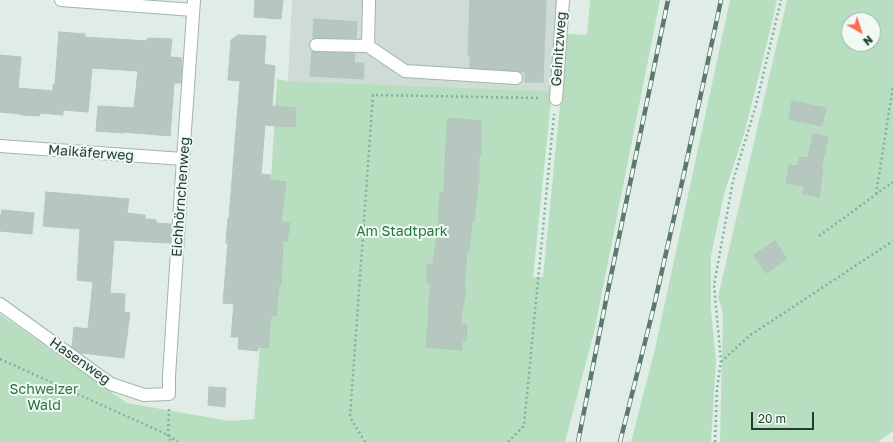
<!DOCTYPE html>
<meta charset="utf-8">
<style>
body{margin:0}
#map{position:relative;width:893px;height:442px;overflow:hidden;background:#e0ece6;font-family:"Golos Text",sans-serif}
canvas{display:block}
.north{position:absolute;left:841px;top:12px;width:40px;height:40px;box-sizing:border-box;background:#f1f9f4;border:1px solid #9daea7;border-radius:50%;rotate:141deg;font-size:11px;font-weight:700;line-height:16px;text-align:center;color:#203e34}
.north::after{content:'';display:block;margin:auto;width:14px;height:18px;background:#fc6d4f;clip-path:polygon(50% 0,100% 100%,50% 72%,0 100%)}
.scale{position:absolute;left:751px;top:412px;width:63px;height:18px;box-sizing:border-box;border:2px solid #203e34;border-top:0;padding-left:5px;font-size:12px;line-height:14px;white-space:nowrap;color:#203e34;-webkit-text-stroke:3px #f1f9f4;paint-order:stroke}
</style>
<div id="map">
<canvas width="893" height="442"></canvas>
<div class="north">N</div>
<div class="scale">20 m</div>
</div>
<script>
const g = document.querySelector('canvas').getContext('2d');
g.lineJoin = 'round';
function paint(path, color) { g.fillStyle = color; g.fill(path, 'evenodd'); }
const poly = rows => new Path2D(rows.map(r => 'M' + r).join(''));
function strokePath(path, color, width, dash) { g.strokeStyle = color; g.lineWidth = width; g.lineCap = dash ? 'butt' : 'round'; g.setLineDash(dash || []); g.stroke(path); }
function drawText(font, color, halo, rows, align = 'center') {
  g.font = font + ' "Golos Text",sans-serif'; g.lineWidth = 4; g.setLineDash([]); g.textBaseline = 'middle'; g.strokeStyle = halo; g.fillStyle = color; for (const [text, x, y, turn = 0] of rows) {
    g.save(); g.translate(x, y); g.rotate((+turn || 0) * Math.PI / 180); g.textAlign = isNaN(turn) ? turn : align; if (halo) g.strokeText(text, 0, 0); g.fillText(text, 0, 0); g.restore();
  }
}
paint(poly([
 [292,0,558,0,552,91,288,81]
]), '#cedcd5');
paint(poly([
 [590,0,660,0,594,332,565,442,0,442,0,314,127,403,229,421,254,419,265,282,277,79,288,81,552,91,533,277,543,277,567,34,587,35],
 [730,0,777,0,767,43,744,134,724,194,711,256,711,310,716,360,711,442,631,442,655,349],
 [787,0,893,0,893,431,878,442,720,442,723,313,718,297],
 [849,20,873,20,873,44,849,44]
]), '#b7dfbf');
const building = poly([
 [255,0,283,0,281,19,254,17,255,0],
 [470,0,546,0,543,82,525,82,525,72,521,72,516,71,470,68,470,56,468,56,470,0],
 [314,19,357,22,356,38,313,38,314,19],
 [59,32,85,34,84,37,147,41,148,38,172,39,170,57,182,58,181,83,174,83,170,136,124,132,124,133,96,131,98,106,134,108,138,71,92,68,88,112,63,110,63,115,40,113,39,116,21,115,21,114,0,112,0,55,21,57,18,88,53,91,53,85,55,85,59,32],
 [238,35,266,36,264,64,275,66,272,106,296,108,295,127,265,125,261,174,271,175,270,180,286,182,281,222,290,223,287,241,283,241,281,285,279,285,276,316,271,315,268,348,258,347,258,351,238,349,239,337,231,337,234,304,223,303,228,243,226,243,228,218,229,218,240,81,228,80,231,40,238,35],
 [312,51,316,52,355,53,354,63,364,63,363,79,310,76,312,51],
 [792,101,826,108,822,126,789,119,792,101],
 [448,118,481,121,481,154,479,154,479,183,478,183,474,221,472,221,469,251,467,251,464,289,466,289,460,324,467,325,466,341,462,341,462,350,426,347,429,314,428,314,431,283,427,283,427,265,433,264,438,227,440,193,444,193,446,144,448,118],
 [813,134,828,137,821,170,823,170,819,197,803,194,804,186,786,183,789,165,798,166,800,157,808,158,813,134],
 [46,192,129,199,127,213,145,215,145,219,156,220,156,223,171,224,170,243,114,240,110,293,125,294,124,312,130,313,124,358,81,353,72,347,74,327,88,329,93,282,77,280,80,229,43,226,46,192],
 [2,210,34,213,32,234,0,231,0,215,1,215,2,210],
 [775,241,787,259,766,273,754,255,775,241],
 [209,387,226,388,225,407,208,405,209,387]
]);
paint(building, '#b5c7bf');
strokePath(building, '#b2c6bd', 1);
const service = poly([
 [316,45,368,46,369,0],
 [368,46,405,71,516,78]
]);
const minor = poly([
 [61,0,193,10],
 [556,99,563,0],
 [0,146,183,159],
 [0,304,111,384,144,395,169,394,169,376,183,159,194,0]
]);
strokePath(service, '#a3b4ad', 14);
strokePath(minor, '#a3b4ad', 14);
strokePath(poly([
 [876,194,893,86],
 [819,236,893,182],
 [0,359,168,435,178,442],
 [721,362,749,336,893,241],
 [169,409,168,435,171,442],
 [365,442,350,417,373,95,540,98],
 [508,442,524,426,554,114],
 [715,442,717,388,721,362,714,285,733,181,756,105,781,0]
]), '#7eb29e', 2.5, [2, 3]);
strokePath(service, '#fff', 12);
strokePath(minor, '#fff', 12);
const rail = poly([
 [578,442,607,295,668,0],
 [620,442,654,306,683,178,721,0]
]);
strokePath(rail, '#5a7a6f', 4.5);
strokePath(rail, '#f1f9f4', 3, [9]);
drawText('14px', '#203e34', '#f1f9f4', [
 ["Geinitzweg",559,49,-86],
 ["Maikäferweg",91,153,4],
 ["Eichhörnchenweg",181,197,-86],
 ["Hasenweg",80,361,35]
]);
drawText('14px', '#277840', '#f1f9f4', [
 ["Am Stadtpark",402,232],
 ["Schweizer",44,390],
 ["Wald",44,406]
]);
</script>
